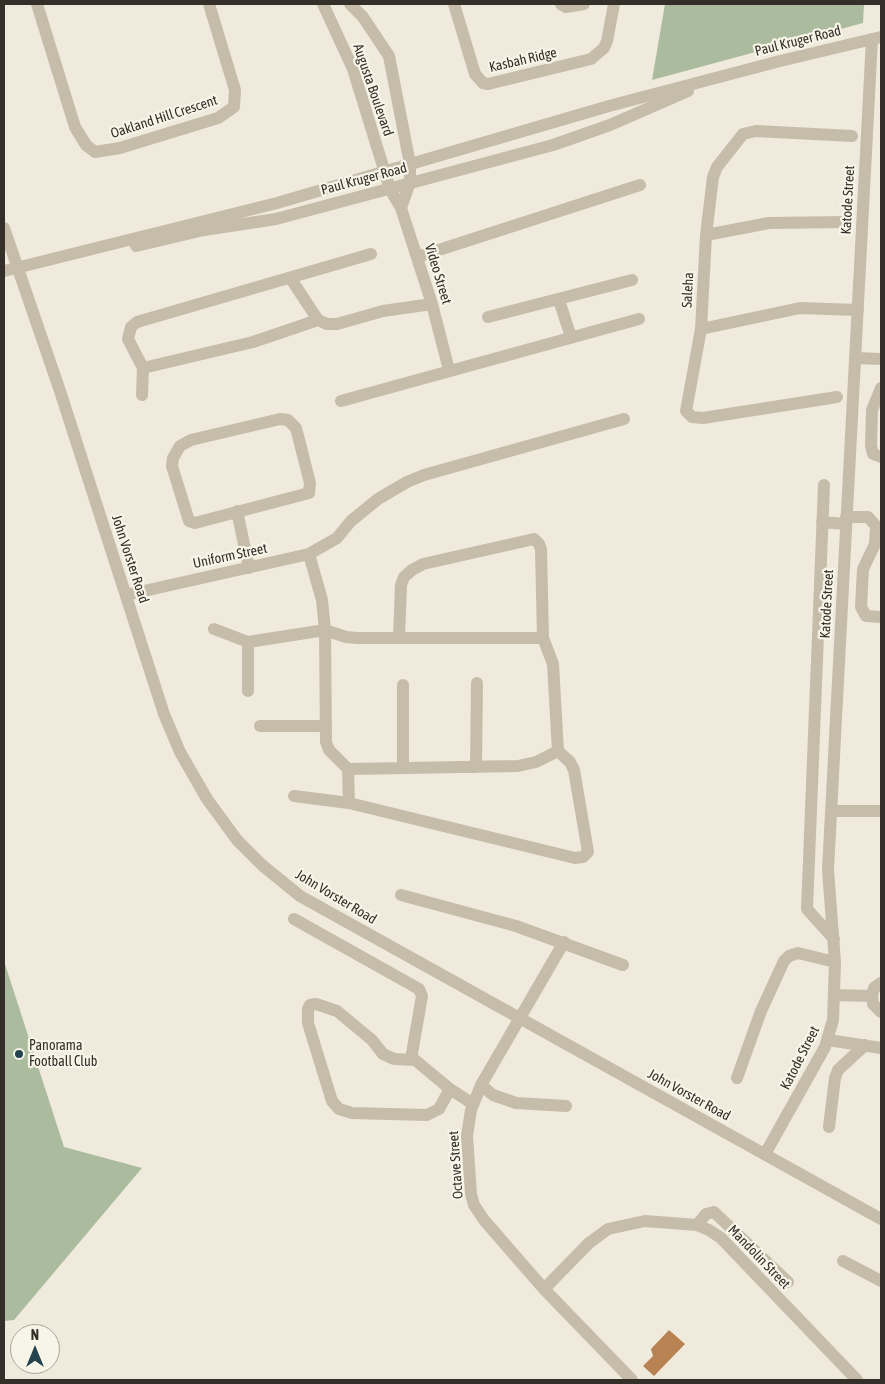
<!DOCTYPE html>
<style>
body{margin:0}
#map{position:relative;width:885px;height:1384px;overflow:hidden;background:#efeadc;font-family:"Asap Condensed",sans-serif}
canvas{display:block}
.frame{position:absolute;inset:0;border:5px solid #342f28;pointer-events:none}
.north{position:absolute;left:10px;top:1324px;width:50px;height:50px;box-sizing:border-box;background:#f7f4e8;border:1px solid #a9a59b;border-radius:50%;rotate:0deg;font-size:14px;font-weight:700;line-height:20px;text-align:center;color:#342f28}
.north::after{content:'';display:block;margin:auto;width:18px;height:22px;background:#234350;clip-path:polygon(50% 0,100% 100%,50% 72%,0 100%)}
</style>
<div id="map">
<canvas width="885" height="1384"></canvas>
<div class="frame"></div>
<div class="north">N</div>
</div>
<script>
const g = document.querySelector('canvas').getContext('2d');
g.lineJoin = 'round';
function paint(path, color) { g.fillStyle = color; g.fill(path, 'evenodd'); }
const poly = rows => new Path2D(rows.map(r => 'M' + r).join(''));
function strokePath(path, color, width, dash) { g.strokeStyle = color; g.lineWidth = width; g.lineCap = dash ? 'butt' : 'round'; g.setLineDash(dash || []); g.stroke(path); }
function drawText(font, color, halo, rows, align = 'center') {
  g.font = font + ' "Asap Condensed",sans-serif'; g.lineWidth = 4.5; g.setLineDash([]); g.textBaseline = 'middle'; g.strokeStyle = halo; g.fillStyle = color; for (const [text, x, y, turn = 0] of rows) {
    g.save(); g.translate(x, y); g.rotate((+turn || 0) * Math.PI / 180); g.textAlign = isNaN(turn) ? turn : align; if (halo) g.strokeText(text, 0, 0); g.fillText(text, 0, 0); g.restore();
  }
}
paint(poly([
 [665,4,864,4,863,23,652,80],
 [4,961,64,1147,142,1168,14,1320,4,1321]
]), '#abbc9e');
paint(poly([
 [669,1330,685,1344,654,1376,643,1366,653,1356,651,1349]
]), '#b88252');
strokePath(poly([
 [37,4,75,127,86,145,95,152,120,148,218,118,234,107,235,90,209,4],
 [323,4,353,69,390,189,401,208,432,304,449,370],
 [350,4,363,17,389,56,410,164,410,182,401,208],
 [454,4,475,74,483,83,488,84,591,59,604,48,607,41,614,4],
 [561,4,566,7,584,4],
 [847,222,769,223,706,235,701,329,800,308,858,310],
 [4,228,60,391,164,714,180,752,207,799,237,840,262,865,300,896,881,1219],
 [706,235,713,177,717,167,743,134,756,131,852,136],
 [136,246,204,230,276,219,553,145,610,125,688,91],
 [417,257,640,185],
 [4,271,277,203,609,106,780,61,881,37],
 [291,279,318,320,327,324,337,324,383,311,432,304],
 [559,300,571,337],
 [488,317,632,280],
 [701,329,686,411,692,417,703,418,837,397],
 [855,358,881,359],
 [143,368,253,342,318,320],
 [881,388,872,410,871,446,873,454,881,457],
 [142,395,143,368,128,339,131,327,137,322,371,254],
 [341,401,639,319],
 [280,419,288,420,296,428,310,483,309,493,195,523,189,521,172,466,173,458,180,446,191,440,280,419],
 [824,485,807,909,834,939],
 [237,511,249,568],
 [846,517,868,517,876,526,875,544,863,569,861,607,866,616,881,617],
 [822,522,846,524],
 [309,554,322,600,325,630,326,742,329,750,348,769,349,803],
 [126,595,309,554,337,538,351,521,378,499,407,482,424,475,624,419],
 [214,629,248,642],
 [399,637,401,585,404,577,412,570,423,564,534,539,539,544,541,549,543,638],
 [403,685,403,767],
 [248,691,248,642,325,630,346,637,357,638,543,638,553,664,558,751,570,762,574,770,588,852,583,857,575,858,349,803,294,796],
 [260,726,325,726],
 [476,767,477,683],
 [348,769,518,766,536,762,558,751],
 [832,811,881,811],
 [401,895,516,926,623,965],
 [294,919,419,989,422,996,411,1059],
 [564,942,481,1085,471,1110,467,1136,471,1194,474,1205,484,1220,544,1289,632,1380],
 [835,995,872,996,874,988,881,983],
 [872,996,873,1004,881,1012],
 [828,1040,881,1048],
 [737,1078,761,1011,784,961,789,956,798,953,835,962],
 [481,1085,493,1095,516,1103,566,1106],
 [450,1089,439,1109,427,1115,352,1113,339,1109,332,1101,308,1023,308,1009,310,1005,316,1004,337,1011,372,1040,383,1054,394,1059,415,1060,450,1089,473,1104],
 [829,1127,835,1078,838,1070,865,1045],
 [765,1154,825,1047,833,1020,835,962,828,870,872,39],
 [697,1225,706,1214,714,1212,788,1282],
 [843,1261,881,1281],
 [544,1289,589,1243,608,1229,645,1221,697,1225,709,1230,721,1238,857,1380]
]), '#c5bdaa', 12);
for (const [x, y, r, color] of [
 [19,1054,5,"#234350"]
]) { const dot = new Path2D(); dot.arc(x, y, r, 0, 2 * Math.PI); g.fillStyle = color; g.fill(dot); strokePath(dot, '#f7f4e8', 2); }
drawText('14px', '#342f28', '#f7f4e8', [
 ["Paul Kruger Road",798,41,-14],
 ["Kasbah Ridge",523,60,-13],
 ["Augusta Boulevard",373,90,71],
 ["Oakland Hill Crescent",164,117,-18],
 ["Paul Kruger Road",364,179,-15],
 ["Katode Street",848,200,-87],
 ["Video Street",438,274,73],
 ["Saleha",688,290,-87],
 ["Uniform Street",230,556,-12],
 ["John Vorster Road",130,559,72],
 ["Katode Street",827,604,-87],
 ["John Vorster Road",336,897,31],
 ["Katode Street",800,1058,-63],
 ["John Vorster Road",689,1095,29],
 ["Octave Street",456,1165,-94],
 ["Mandolin Street",759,1257,46]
]);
drawText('14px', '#342f28', '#f7f4e8', [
 ["Panorama",29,1046],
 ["Football Club",29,1062]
], 'left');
</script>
